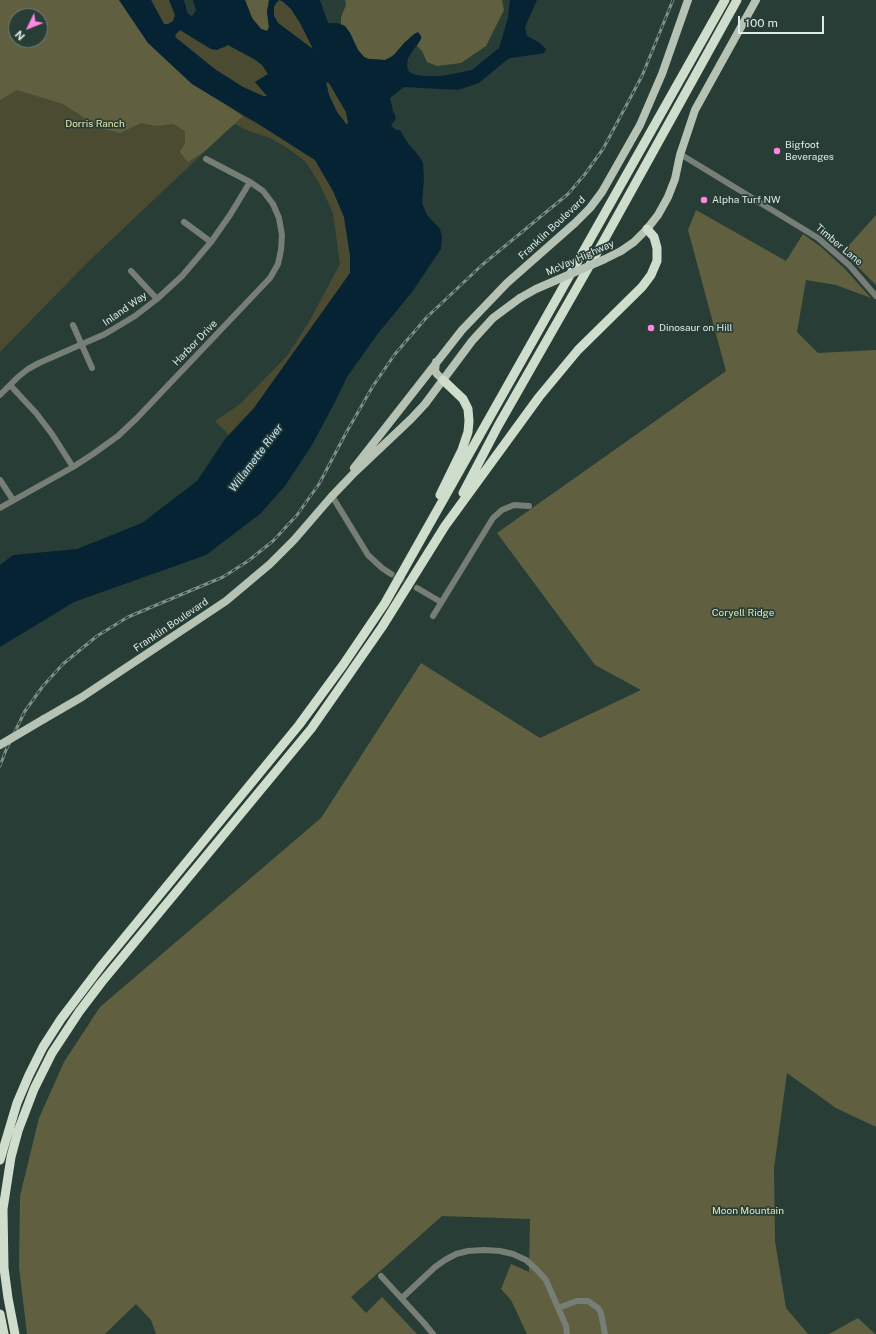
<!DOCTYPE html>
<style>
body{margin:0}
#map{position:relative;width:876px;height:1334px;overflow:hidden;background:#283d36;font-family:"Public Sans",sans-serif}
canvas{display:block}
.north{position:absolute;left:8px;top:8px;width:40px;height:40px;box-sizing:border-box;background:#283d36;border:1px solid #70827c;border-radius:50%;rotate:227deg;font-size:11px;font-weight:700;line-height:16px;text-align:center;color:#ddeae6}
.north::after{content:'';display:block;margin:auto;width:14px;height:18px;background:#fd86e2;clip-path:polygon(50% 0,100% 100%,50% 72%,0 100%)}
.scale{position:absolute;left:738px;top:16px;width:86px;height:18px;box-sizing:border-box;border:2px solid #ddeae6;border-top:0;padding-left:5px;font-size:12px;line-height:14px;white-space:nowrap;color:#ddeae6;-webkit-text-stroke:3px #283d36;paint-order:stroke}
</style>
<div id="map">
<canvas width="876" height="1334"></canvas>
<div class="north">N</div>
<div class="scale">100 m</div>
</div>
<script>
const g = document.querySelector('canvas').getContext('2d');
g.lineJoin = 'round';
function paint(path, color) { g.fillStyle = color; g.fill(path, 'evenodd'); }
const poly = rows => new Path2D(rows.map(r => 'M' + r).join(''));
function strokePath(path, color, width, dash) { g.strokeStyle = color; g.lineWidth = width; g.lineCap = dash ? 'butt' : 'round'; g.setLineDash(dash || []); g.stroke(path); }
function drawText(font, color, halo, rows, align = 'center') {
  g.font = font + ' "Public Sans",sans-serif'; g.lineWidth = 3.5; g.setLineDash([]); g.textBaseline = 'middle'; g.strokeStyle = halo; g.fillStyle = color; for (const [text, x, y, turn = 0] of rows) {
    g.save(); g.translate(x, y); g.rotate((+turn || 0) * Math.PI / 180); g.textAlign = isNaN(turn) ? turn : align; if (halo) g.strokeText(text, 0, 0); g.fillText(text, 0, 0); g.restore();
  }
}
paint(poly([
 [0,0,119,0,148,43,243,116,260,125,315,160,333,191,344,217,350,255,350,273,254,408,229,435,215,421,239,405,287,356,309,322,340,264,333,213,319,183,306,162,286,147,268,137,251,132,234,124,89,261,0,352],
 [16,16,40,16,40,40,16,40],
 [151,0,169,0,175,15,173,21,168,24,164,24],
 [279,0,282,0,291,9,300,23,314,50,278,23,274,16,274,7],
 [180,30,199,42,223,48,228,45,254,59,262,65,268,74,255,82,267,96,263,96,243,87,216,70,175,37,176,34],
 [326,82,329,83,346,112,348,122,347,125,337,112,329,95]
]), '#4b4b32');
paint(poly([
 [0,0,119,0,148,43,192,84,243,116,206,150,188,162,180,152,185,143,185,131,173,124,156,126,141,123,120,133,100,128,63,104,17,90,0,100],
 [16,16,40,16,40,40,16,40],
 [245,0,269,0,267,12,269,28,267,31,261,29,252,18],
 [345,0,502,0,504,10,486,46,461,63,437,66,427,62,422,51,417,46,421,39,385,60,369,59,364,57,358,50,350,33,345,26,341,24,341,17,346,5],
 [696,210,786,261,803,234,821,247,845,269,871,298,836,285,806,280,797,332,818,353,876,350,876,1127,836,1108,787,1073,774,1168,775,1241,786,1308,808,1334,527,1334,511,1300,501,1289,511,1264,529,1272,530,1219,442,1216,351,1297,366,1313,382,1297,417,1334,156,1334,151,1320,136,1304,105,1334,27,1334,19,1267,20,1196,39,1118,64,1062,100,1007,321,818,421,663,540,738,641,690,595,665,497,533,726,371,688,230],
 [876,215,876,285,843,252],
 [858,1318,875,1334,829,1334]
]), '#606040');
paint(poly([
 [119,0,151,0,164,24,168,24,173,21,175,15,169,0,183,0,185,3,187,12,191,16,193,15,196,10,193,0,245,0,252,18,261,29,267,31,269,27,267,12,269,0,320,0,328,23,337,23,345,26,350,33,358,50,364,57,369,59,385,60,392,57,404,43,414,34,418,32,421,36,421,39,408,58,407,66,409,72,416,75,423,76,442,76,472,70,499,48,508,18,510,0,537,0,525,27,527,36,540,43,546,49,544,53,539,54,511,58,508,59,479,83,458,90,404,87,390,98,393,111,396,118,391,126,396,130,400,130,407,142,419,156,423,163,424,179,422,203,427,215,440,229,442,237,441,249,412,292,376,336,347,377,335,402,312,445,285,486,260,514,206,555,74,602,0,647,0,565,13,555,77,549,142,523,197,481,225,439,254,408,350,273,350,255,344,217,333,191,315,160,260,125,192,84,148,43],
 [279,0,282,1,291,9,300,23,313,49,278,23,274,16,274,7,275,4],
 [180,30,211,49,217,50,228,45,254,59,262,65,268,74,255,82,267,96,263,96,243,87,216,70,175,37,176,34],
 [326,82,329,83,346,112,348,122,347,125,337,112,329,95]
]), '#062334');
strokePath(poly([
 [391,574,417,588]
]), '#435750', 6, [6, 3]);
strokePath(poly([
 [680,155,685,157,818,238,849,265,876,296],
 [184,222,211,242],
 [131,271,157,299],
 [73,325,92,368],
 [10,385,36,413,52,434,73,467],
 [0,395,18,377,28,369,39,363,105,334,135,316,157,299,182,276,211,242,230,215,250,182],
 [0,480,13,500],
 [332,496,368,555,382,568,391,574],
 [0,508,73,467,93,454,118,436,137,418,270,278,278,264,281,250,282,235,279,218,273,204,263,191,250,182,206,159],
 [417,588,441,602],
 [433,616,493,518,502,510,514,505,529,506],
 [381,1276,424,1323,433,1334],
 [402,1298,435,1267,445,1260,456,1254,468,1251,484,1250,500,1251,513,1254,526,1260,537,1270,546,1280,566,1326,567,1334],
 [558,1308,577,1301,588,1301,598,1308,601,1313,605,1334]
]), '#777e76', 6);
strokePath(poly([
 [621,251,634,242,647,229,658,215,668,197,675,179,680,155,695,110,756,0],
 [436,362,435,371,437,374,443,380],
 [354,468,462,330,507,283,575,223,590,208,602,192,640,125,662,74,688,0],
 [44,719,82,697,226,601,270,564,294,540,332,496,355,472,411,419,425,404,472,341,493,318,520,298]
]), '#b6c3b4', 8);
strokePath(poly([
 [463,493,498,426,603,242,737,0],
 [440,495,462,450,468,432,469,421,468,409,463,399,443,380],
 [0,1160,17,1103,29,1075,43,1047,61,1019,102,965,299,725,343,665,385,603,725,0],
 [0,1314,4,1334],
 [15,1334,8,1298,4,1268,3,1209,11,1157,18,1131,34,1089,52,1053,79,1012,101,983,311,729,348,676,382,627,445,526,539,397,578,350,642,287,651,275,657,261,657,248,654,237,647,229]
]), '#cfdecc', 9);
const rail = poly([
 [0,766,6,750,25,711,43,686,63,664,97,636,128,617,223,577,248,561,273,541,297,515,319,484,346,433,373,386,395,354,427,317,482,265,568,194,585,174,603,149,642,76,673,0]
]);
strokePath(rail, '#7e908a', 3);
strokePath(rail, '#283d36', 1.5, [4.5]);
strokePath(poly([
 [520,298,536,289,605,259,621,251],
 [0,745,44,719]
]), '#b6c3b4', 8);
for (const [x, y, r, color] of [
 [777,151,4,"#fd86e2"],
 [704,200,4,"#fd86e2"],
 [651,328,4,"#fd86e2"]
]) { const dot = new Path2D(); dot.arc(x, y, r, 0, 2 * Math.PI); g.fillStyle = color; g.fill(dot); strokePath(dot, '#283d36', 1.5); }
drawText('10px', '#e5e6aa', '#283d36', [
 ["Dorris Ranch",95,124],
 ["Coryell Ridge",743,613],
 ["Moon Mountain",748,1211]
]);
drawText('10px', '#ddeae6', '#283d36', [
 ["Bigfoot",785,145],
 ["Beverages",785,157],
 ["Alpha Turf NW",712,200],
 ["Dinosaur on Hill",659,328]
], 'left');
drawText('10px', '#ddeae6', '#283d36', [
 ["Franklin Boulevard",552,228,-43],
 ["Timber Lane",839,245,40],
 ["McVay Highway",580,258,-24],
 ["Inland Way",125,309,-35],
 ["Harbor Drive",195,343,-46],
 ["Franklin Boulevard",171,625,-34]
]);
drawText('italic 11px', '#c6e6fd', '#283d36', [
 ["Willamette River",256,458,-53]
]);
</script>
